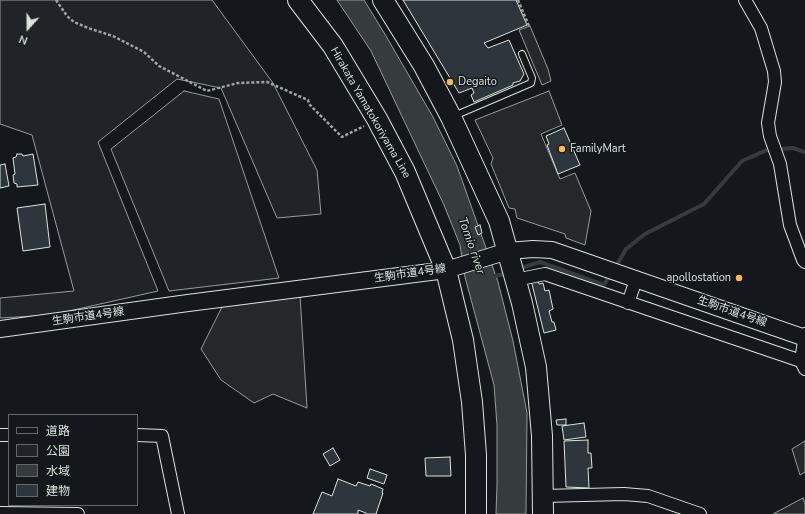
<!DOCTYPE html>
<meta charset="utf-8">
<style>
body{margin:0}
#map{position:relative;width:805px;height:514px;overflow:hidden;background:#14181c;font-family:"Nunito Sans","Noto Sans JP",sans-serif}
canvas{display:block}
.legend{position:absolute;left:8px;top:414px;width:130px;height:92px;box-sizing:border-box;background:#14181c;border:1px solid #626a69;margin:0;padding:5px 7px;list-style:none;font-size:12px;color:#d8e6dc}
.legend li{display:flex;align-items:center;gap:8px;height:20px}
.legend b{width:20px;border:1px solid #626a69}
.north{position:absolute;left:8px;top:8px;width:40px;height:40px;-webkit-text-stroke:3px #14181c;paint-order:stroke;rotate:201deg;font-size:11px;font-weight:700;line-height:16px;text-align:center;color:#d8e6dc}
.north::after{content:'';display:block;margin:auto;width:14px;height:18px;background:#d8e6dc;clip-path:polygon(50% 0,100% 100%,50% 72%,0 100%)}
</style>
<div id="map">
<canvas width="805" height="514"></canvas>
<ul class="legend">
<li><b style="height:5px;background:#14181c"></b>道路</li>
<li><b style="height:11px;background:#202428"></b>公園</li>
<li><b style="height:11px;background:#363b3e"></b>水域</li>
<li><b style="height:11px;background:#2c363c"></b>建物</li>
</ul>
<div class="north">N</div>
</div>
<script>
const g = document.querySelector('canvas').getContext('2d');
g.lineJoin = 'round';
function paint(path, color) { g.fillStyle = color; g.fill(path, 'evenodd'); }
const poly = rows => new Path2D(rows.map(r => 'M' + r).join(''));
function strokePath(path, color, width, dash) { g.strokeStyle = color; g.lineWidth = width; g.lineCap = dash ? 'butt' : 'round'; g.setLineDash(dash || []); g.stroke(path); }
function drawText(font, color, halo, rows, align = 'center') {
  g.font = font + ' "Nunito Sans","Noto Sans JP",sans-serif'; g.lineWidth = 3; g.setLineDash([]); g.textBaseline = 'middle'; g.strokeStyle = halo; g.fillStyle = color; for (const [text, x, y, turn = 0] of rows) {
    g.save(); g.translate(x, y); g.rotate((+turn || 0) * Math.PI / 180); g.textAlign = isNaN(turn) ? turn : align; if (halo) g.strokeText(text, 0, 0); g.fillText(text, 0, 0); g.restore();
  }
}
const green = poly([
 [0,0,212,0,273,83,317,170,321,214,277,218,221,88,177,79,98,142,158,291,51,315,0,318,0,298,74,291,32,135,0,124,0,0],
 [184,91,219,99,279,278,169,291,111,149,184,91]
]);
paint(green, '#202428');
strokePath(green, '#939e99', 1);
const parking = poly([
 [530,26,548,69,551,81,542,85,519,30,530,26],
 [549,91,562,125,541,134,560,179,575,173,591,211,585,245,566,238,565,234,517,218,515,209,509,208,491,164,493,158,475,120,549,91],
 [300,295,307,408,273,394,254,403,221,380,201,349,223,305,300,295],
 [805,441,805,472,800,475,792,449,805,441],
 [803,498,805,504,805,514,773,514,803,498]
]);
paint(parking, '#24282b');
strokePath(parking, '#939e99', 1);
const water = poly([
 [337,0,364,0,386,36,433,117,457,166,498,282,513,341,527,413,526,514,496,514,497,484,497,425,494,385,465,277,460,245,444,205,371,51,337,0]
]);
paint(water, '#363b3e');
strokePath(water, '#939e99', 1);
strokePath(poly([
 [615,268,626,249,645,234,704,204,742,161,767,150,793,148,805,152],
 [518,269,540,262,604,285,610,275],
 [491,277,508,273]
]), '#363b3e', 4);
const building = poly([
 [403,0,516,0,527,25,484,43,488,48,509,40,524,74,520,81,513,83,513,85,474,102,471,95,474,93,472,88,459,93,403,0],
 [564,128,580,165,558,174,547,145,549,144,546,136,564,128],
 [17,154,22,154,23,156,33,154,38,185,17,187,17,184,14,183,13,175,15,174,13,158,16,157,17,154],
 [5,164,9,186,0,188,0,165,5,164],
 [45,204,50,247,23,251,17,208,45,204],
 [480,225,482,233,478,235,475,227,480,225],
 [531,280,538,280,539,284,543,283,545,291,549,290,553,309,549,311,552,322,554,322,556,330,544,333,531,280],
 [566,419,566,425,557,425,556,420,566,419],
 [584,423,586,437,564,440,562,426,584,423],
 [588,440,588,453,591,453,592,468,588,468,589,488,566,487,564,441,588,440],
 [333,448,340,460,330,466,323,454,333,448],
 [450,457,451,476,426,476,425,458,450,457],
 [370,469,387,475,384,484,367,478,370,469],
 [338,479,356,486,358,482,370,486,371,484,383,489,382,493,383,493,376,514,366,514,366,513,358,510,358,514,313,514,322,492,332,496,338,479]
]);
paint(building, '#2c363c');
strokePath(building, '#d8e6dc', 1);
const service = poly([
 [454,116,531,83,532,78,522,54]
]);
const minor = poly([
 [745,0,761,28,774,71,775,82,768,123,770,136,780,164,790,225,803,260,805,262],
 [515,280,545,274,801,361],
 [628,303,636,280],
 [805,334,801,361,805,369],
 [0,435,9,435],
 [137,435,162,436,178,514],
 [543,496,624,494,648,496,700,514],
 [0,513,78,514]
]);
const tertiary = poly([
 [0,329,188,303,446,270,508,251,533,249,552,250,805,338]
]);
const primary = poly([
 [298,0,333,46,377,119,405,172,446,270,463,340,472,402,476,455,476,514],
 [383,0,424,66,451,117,499,221,522,303,536,367,542,436,543,514]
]);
strokePath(service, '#d8e6dc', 8);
strokePath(minor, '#d8e6dc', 14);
strokePath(tertiary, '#d8e6dc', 18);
strokePath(primary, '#d8e6dc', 22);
strokePath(poly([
 [56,0,67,16,74,22,88,28,113,36,144,52,159,66,207,91,238,83,267,82,308,100,309,104,342,137,364,126],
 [518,0,529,26]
]), '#9da8a2', 2.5, [3, 2]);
strokePath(service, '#14181c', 6);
strokePath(minor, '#14181c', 12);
strokePath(tertiary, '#14181c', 16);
strokePath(primary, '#14181c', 20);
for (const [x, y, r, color] of [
 [450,82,4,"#ffb74d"],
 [562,149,4,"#ffb74d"],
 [739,278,4,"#ffb74d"]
]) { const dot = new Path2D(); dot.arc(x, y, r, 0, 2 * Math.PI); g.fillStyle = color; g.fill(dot); strokePath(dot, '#14181c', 1.5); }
drawText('11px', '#d8e6dc', '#14181c', [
 ["Degaito",458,82],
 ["FamilyMart",570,149],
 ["apollostation",731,278,"right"]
], 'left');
drawText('11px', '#d8e6dc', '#14181c', [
 ["Hirakata Yamatokoriyama Line",370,113,60],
 ["生駒市道4号線",410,274,-8],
 ["生駒市道4号線",732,312,19],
 ["生駒市道4号線",88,317,-8]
]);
drawText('italic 12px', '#d8e6dc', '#14181c', [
 ["Tomio river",471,246,71]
]);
</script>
